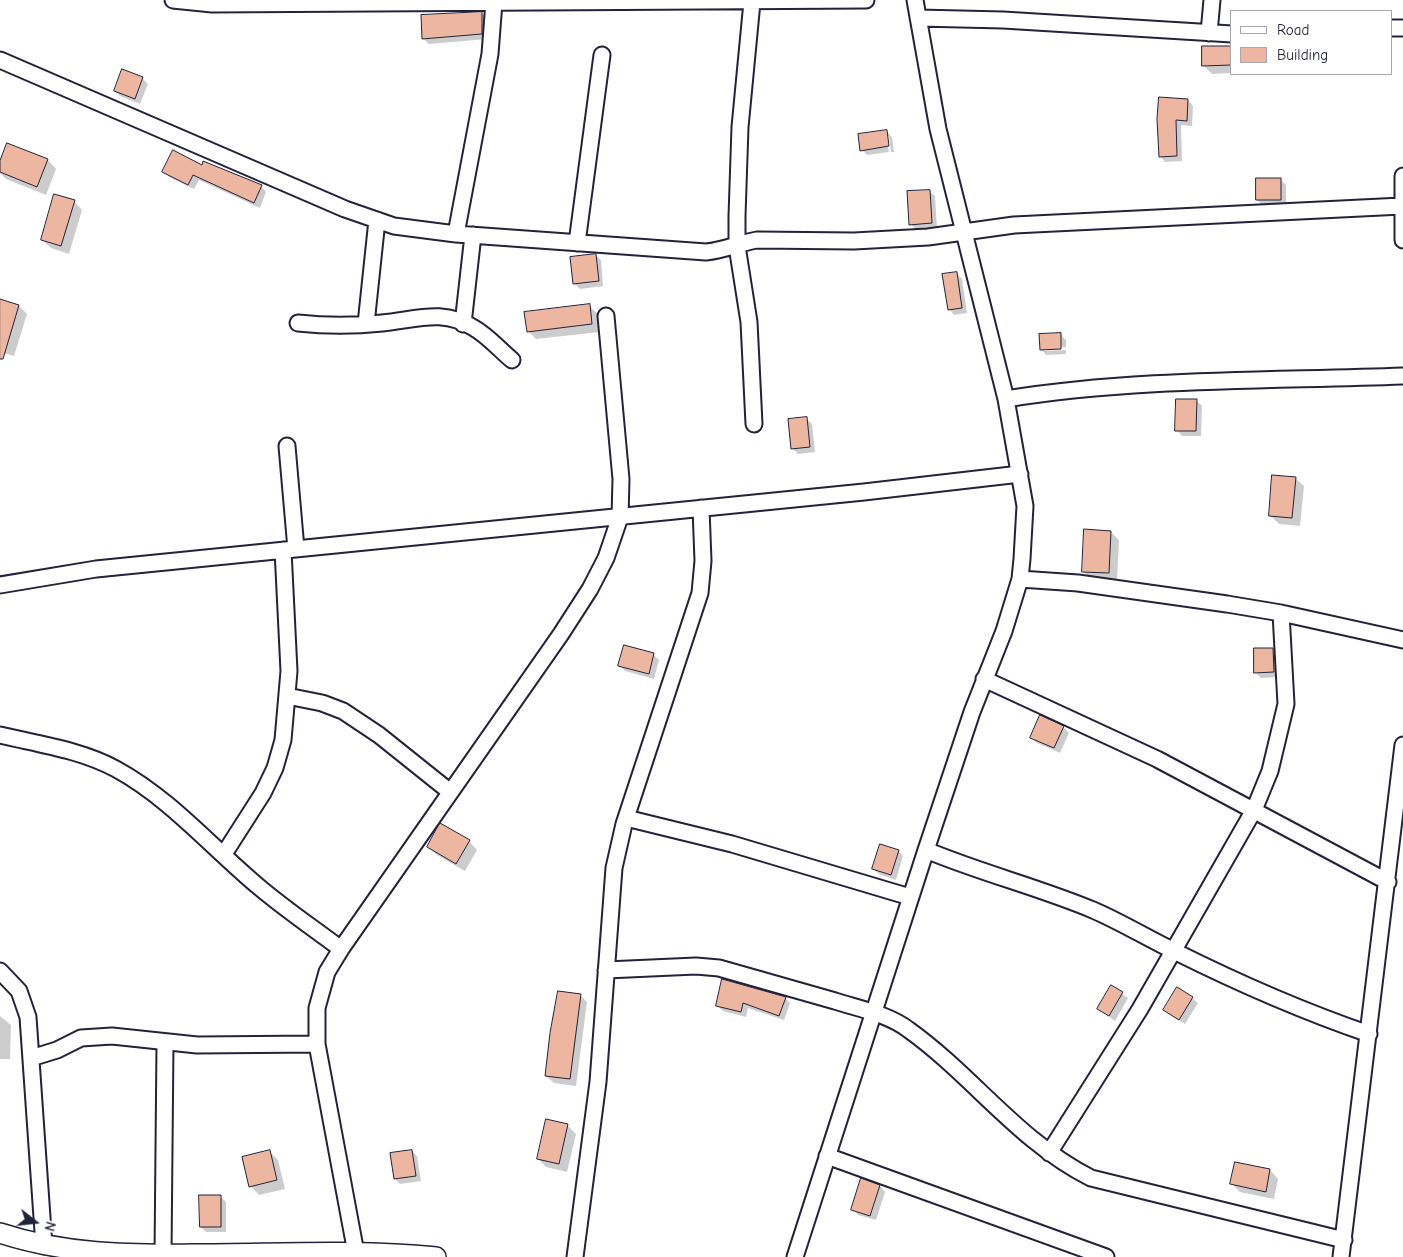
<!DOCTYPE html>
<html>
<head>
<meta charset="utf-8">
<style>
  body { margin:0 }
  #map { position:relative; width:1403px; height:1257px; overflow:hidden; background:#fff; font-family:"Comic Neue",sans-serif }
  canvas { display:block }
  .legend { position:absolute; left:1230px; top:10px; width:162px; height:65px; box-sizing:border-box; background:#fff; border:1px solid #a7a7b1; margin:0; padding:6px 9px; list-style:none; font-size:15px; color:#22223b }
  .legend li { display:flex; align-items:center; gap:10px; height:25px }
  .legend b { width:25px; border:1px solid #a7a7b1 }
  .north { position:absolute; left:10px; top:1197px; width:50px; height:50px; -webkit-text-stroke:4px #fff; paint-order:stroke; rotate:106deg; font-size:14px; font-weight:700; line-height:20px; text-align:center; color:#22223b }
  .north::after { content:''; display:block; margin:auto; width:18px; height:22px; background:#22223b; clip-path:polygon(50% 0,100% 100%,50% 72%,0 100%) }
</style>
</head>
<body>
<div id="map">
<canvas width="1403" height="1257"></canvas>
<ul class="legend">
<li><b style="height:6px;background:#fff"></b>Road</li>
<li><b style="height:14px;background:#ecb6a1"></b>Building</li>
</ul>
<div class="north">N</div>
</div>
<script>
const c = document.querySelector('canvas').getContext('2d');
c.lineJoin = 'round';
function paint(path, color) { c.fillStyle = color; c.fill(path, 'evenodd'); }
function stroke(path, color, width, dash) { c.strokeStyle = color; c.lineWidth = width; c.lineCap = dash ? 'butt' : 'round'; c.setLineDash(dash || []); c.stroke(path); }
paint(new Path2D(`
  M482 13 487 18V39L429 44 423 38Z
  M1232 47V73L1212 74 1203 65Z
  M142 78 148 84 140 104 120 96 115 91Z
  M1188 100 1193 106 1192 126 1181 125 1182 161 1165 162 1160 156 1158 119Z
  M886 131 892 137 894 152H891L889 136H886L889 152 867 155 862 150Z
  M8 144 48 160 56 169 46 195 6 179 0 173V164Z
  M203 166 261 186 266 192 260 208 199 180 194 189 169 177 164 171Z
  M1280 179 1286 185V205H1262L1257 200Z
  M929 191 935 196 937 228 916 229 910 224Z
  M74 201 82 210 69 254 51 248 42 240Z
  M595 255 601 260 603 286 580 289 574 283Z
  M956 273 962 279 967 313 954 315 949 309Z
  M0 300 19 306 27 314 14 356 0 352Z
  M589 306 598 314 600 332 536 339 528 331Z
  M1060 334 1066 340V347L1044 348V351L1066 350V354L1046 355 1041 349Z
  M1197 401 1202 406 1201 436H1182L1177 430Z
  M807 419 812 424 815 452 798 454 792 448Z
  M1295 478 1304 486 1300 526 1279 524 1270 515Z
  M1111 532 1119 540 1117 581 1092 580 1084 572Z
  M1273 649 1278 654 1279 677 1261 678 1255 672Z
  M654 655 659 660 654 679 625 671 619 665Z
  M1063 727 1069 733 1060 753 1037 743 1032 738Z
  M469 841 477 850 465 871 437 855 428 847Z
  M898 851 903 856 896 880 879 874 873 869Z
  M1111 986 1128 998 1115 1021 1099 1009Z
  M580 995 587 1002 576 1086 554 1083 546 1076Z
  M785 998 790 1003 784 1020 748 1008 746 1017 723 1011 717 1006Z
  M1192 998 1198 1003 1185 1024 1164 1010Z
  M0 1016 11 1025 10 1059H0Z
  M567 1125 576 1134 567 1172 546 1167 538 1159Z
  M269 1151 278 1160 285 1189 259 1195 251 1186Z
  M412 1151 417 1156 421 1181 400 1184 395 1179Z
  M1236 1163 1270 1170 1278 1179 1274 1199 1240 1192 1231 1183Z
  M880 1186 885 1192 876 1220 858 1215 853 1209Z
  M220 1196 226 1202V1232H206L201 1227Z`), '#0003');
const building = new Path2D(`
  M482 12V34L422 39 421 15Z
  M1202 46H1232V65L1202 66Z
  M122 69 143 77 135 99 114 91Z
  M1159 97 1188 99 1187 121 1176 120 1177 156 1159 157 1157 119Z
  M887 130 889 146 860 151 858 134Z
  M7 143 48 159 37 187 0 172V161Z
  M173 150 202 165 203 161 262 185 254 203 193 175 188 185 162 172Z
  M1256 178H1281V200H1256Z
  M930 190 932 223 909 225 907 191Z
  M54 194 75 200 61 246 41 240Z
  M596 254 599 281 573 284 570 257Z
  M957 272 962 308 948 310 942 274Z
  M0 299 19 305 3 359H0Z
  M590 304 592 324 527 332 524 312Z
  M1061 333V349L1040 350 1039 334Z
  M1176 399H1197L1196 431H1175Z
  M807 417 810 447 791 449 788 419Z
  M1272 475 1296 477 1292 518 1269 516Z
  M1084 529 1111 531 1109 573 1082 572Z
  M624 645 654 653 649 674 618 666Z
  M1254 648H1273L1274 672 1254 673Z
  M1040 715 1064 726 1054 748 1030 738Z
  M440 823 470 840 456 864 427 847Z
  M880 844 899 850 891 875 872 869Z
  M722 979 786 997 779 1016 743 1003 741 1012 716 1006Z
  M1111 985 1123 992 1109 1016 1097 1009Z
  M1177 987 1193 997 1179 1020 1163 1010Z
  M558 991 581 994 570 1079 545 1076 550 1033Z
  M546 1119 568 1124 559 1164 537 1159Z
  M270 1150 277 1180 249 1187 242 1157Z
  M412 1150 416 1176 394 1179 390 1153Z
  M1235 1162 1270 1169 1266 1192 1230 1184Z
  M861 1178 880 1185 870 1216 851 1210Z
  M199 1195H221V1227H200Z`);
paint(building, '#ecb6a1');
stroke(building, '#22223b', 1);
const minor = new Path2D(`
  M173 0 212 4 866 0
  M752 2 740 127 737 216V246L749 322 754 424
  M918 18 1003 20 1232 34
  M1392 28H1403
  M1209 33 1212 0
  M0 60 345 209 394 226 456 234 706 252C725 250 739 243 757 240L854 241 928 237 1014 225 1402 206
  M1403 176V240
  M456 234 490 54 494 2
  M577 243 602 55
  M298 323C326 326 354 326 382 323 416 320 442 308 474 328 488 336 500 350 512 360
  M366 324 377 220
  M463 324 473 235
  M1006 399C1137 378 1271 381 1403 376
  M287 446 296 549
  M1020 579 1078 583 1227 604 1281 613 1403 640
  M0 585 96 569 864 492 1020 474
  M984 679 1157 759 1388 882
  M287 696 322 703 343 711 379 735 449 791
  M0 735C38 744 81 750 116 769 171 799 212 848 259 887 285 909 313 928 341 949
  M626 818 732 844 910 897
  M926 850C981 873 1038 887 1093 910 1121 922 1147 938 1174 951 1238 983 1302 1011 1369 1034
  M224 854 263 793 275 768 283 740 289 671 283 550
  M606 970 696 966 719 968C758 979 797 990 835 1001 860 1009 888 1014 909 1030 973 1076 1019 1142 1091 1178L1344 1240
  M0 971 19 991 28 1017 44 1246
  M31 1058 57 1050 81 1038 112 1036 197 1045 317 1044
  M1049 1153 1140 1009 1254 810 1270 771 1286 704 1281 613
  M827 1156 1106 1257
  M356 1253 317 1044V1008L327 972 341 949 561 634 590 589 606 558 620 517 621 479 606 316
  M163 1255 165 1043
  M575 1257 598 1082 614 868 624 824 700 593 703 561 701 508
  M795 1257 926 850 972 712 1004 631 1020 579 1022 559 1025 506 1006 399 938 129 915 0
  M1341 1257 1403 745`);
const major = new Path2D(`
  M0 1233C64 1254 127 1255 194 1254 275 1254 356 1249 436 1257`);
stroke(minor, '#22223b', 19);
stroke(major, '#22223b', 22);
stroke(minor, '#fff', 15);
stroke(major, '#fff', 19);
</script>
</body>
</html>
